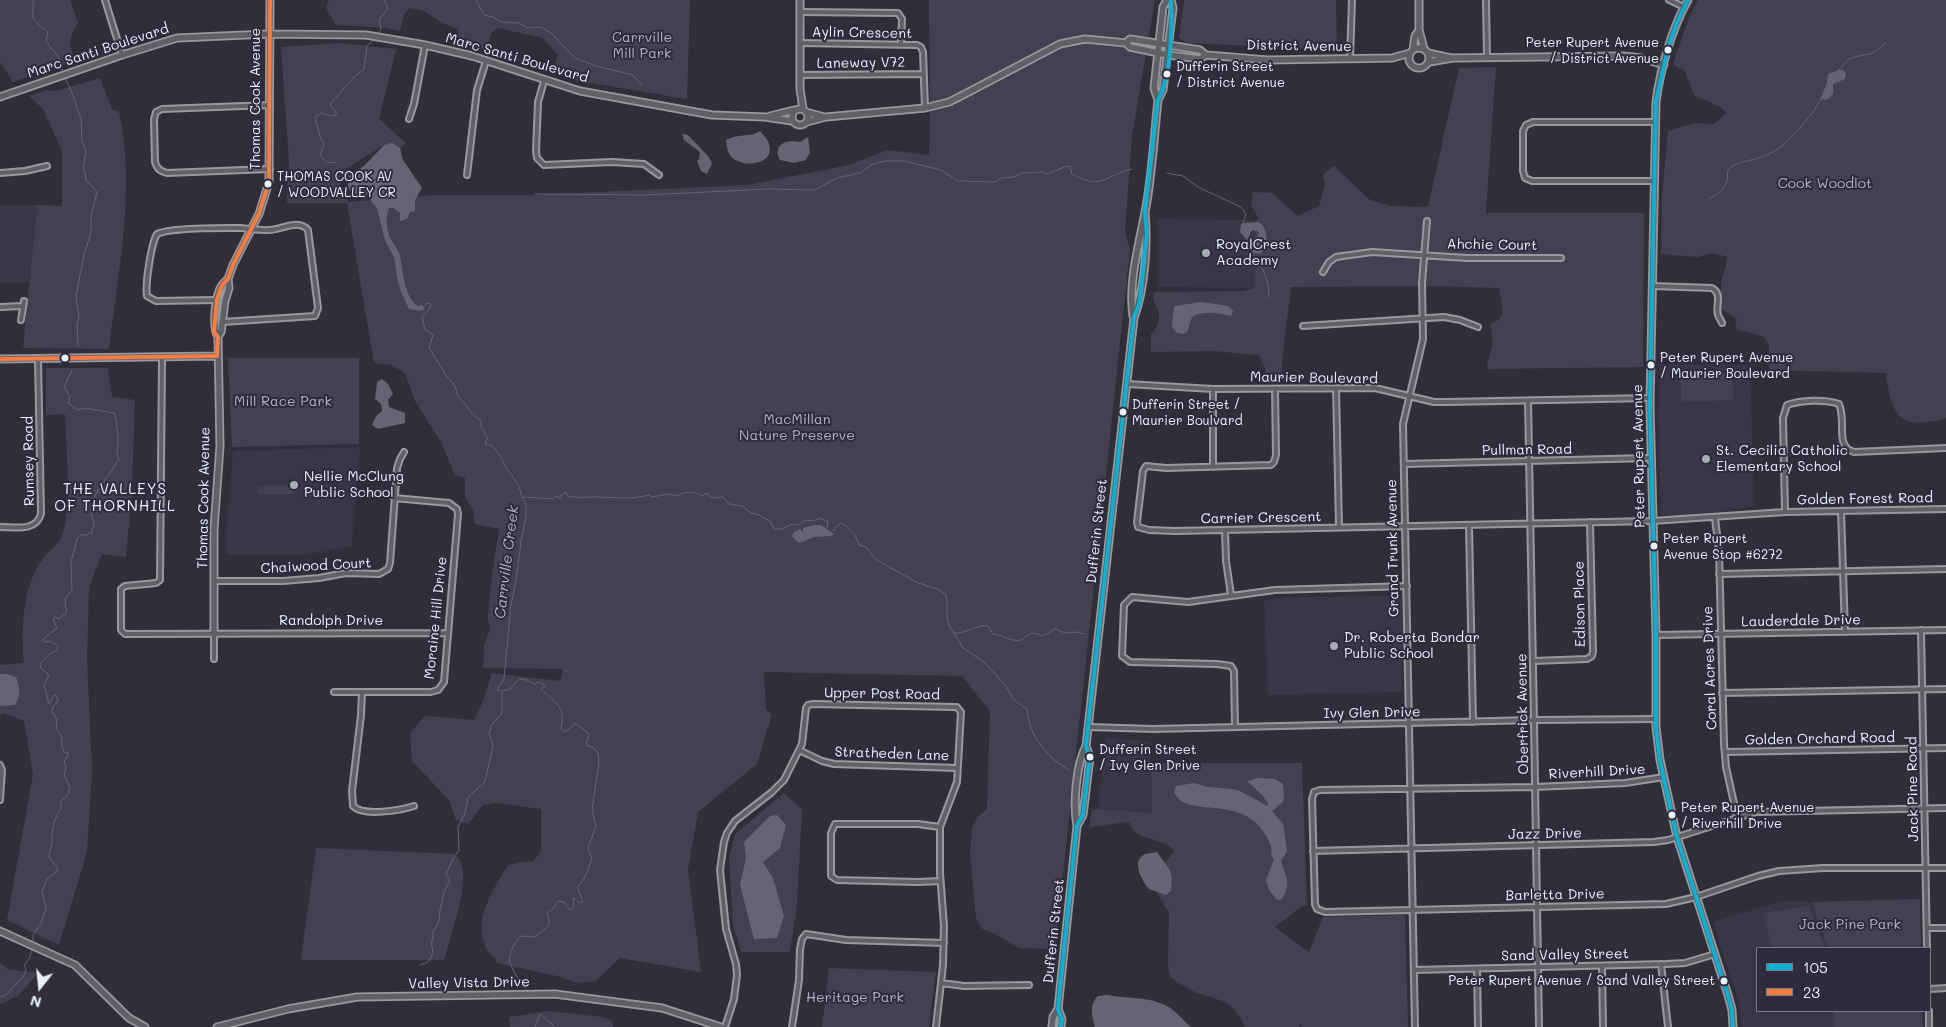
<!DOCTYPE html>
<html>
<head>
<meta charset="utf-8">
<style>
  body { margin:0 }
  #map { position:relative; width:1946px; height:1027px; overflow:hidden; background:#312e39; font-family:Mali,sans-serif }
  canvas { display:block }
  .legend { position:absolute; left:1756px; top:947px; width:175px; height:65px; box-sizing:border-box; background:#2f2a3d; border:1px solid #797a88; margin:0; padding:6px 9px; list-style:none; font-size:15px; color:#e8f1f8 }
  .legend li { display:flex; align-items:center; gap:10px; height:25px }
  .legend b { width:25px; border:1px solid #797a88 }
  .north { position:absolute; left:15px; top:962px; width:50px; height:50px; -webkit-text-stroke:4px #2f2a3d; paint-order:stroke; rotate:196deg; font-size:14px; font-weight:700; line-height:20px; text-align:center; color:#e8f1f8 }
  .north::after { content:''; display:block; margin:auto; width:18px; height:22px; background:#e8f1f8; clip-path:polygon(50% 0,100% 100%,50% 72%,0 100%) }
</style>
</head>
<body>
<div id="map">
<canvas width="1946" height="1027"></canvas>
<ul class="legend">
<li><b style="height:6px;background:#0dafd3"></b>105</li>
<li><b style="height:6px;background:#f77d43"></b>23</li>
</ul>
<div class="north">N</div>
</div>
<script>
const c = document.querySelector('canvas').getContext('2d');
c.lineJoin = 'round';
function paint(path, color) { c.fillStyle = color; c.fill(path, 'evenodd'); }
function stroke(path, color, width, dash) { c.strokeStyle = color; c.lineWidth = width; c.lineCap = dash ? 'butt' : 'round'; c.setLineDash(dash || []); c.stroke(path); }
function drawText(font, color, halo, rows, align = 'center') {
  c.font = font + ' Mali,sans-serif'; c.lineWidth = 4; c.setLineDash([]); c.textBaseline = 'middle'; c.strokeStyle = halo; c.fillStyle = color; for (const [text, x, y, turn = 0] of rows) {
    c.save(); c.translate(x, y); c.rotate((+turn || 0) * Math.PI / 180); c.textAlign = isNaN(turn) ? turn : align; if (halo) c.strokeText(text, 0, 0); c.fillText(text, 0, 0); c.restore();
  }
}
paint(new Path2D(`
  M0 205H37L29 282 0 283Z
  M1158 219 1256 220 1255 288 1157 287Z
  M1660 364 1750 365 1754 506 1700 515H1661L1658 411Z
  M360 447 352 546 310 554 226 555V534L233 451Z
  M1402 596V692L1268 695 1264 600 1284 597Z
  M1105 737 1150 742 1152 813 1098 810Z
  M1778 902H1812L1828 948H1757V1011H1833L1834 1027H1742L1738 999 1713 922Z`), '#3a3647');
paint(new Path2D(`
  M0 0H70L78 23C68 40 69 43 75 61L13 82 0 62Z
  M329 0H690L687 99 578 81 553 73 558 55 543 38 498 28 493 31 484 49 459 42 458 29 442 23 424 11 409 8 404 15 400 31 386 28 336 25 326 8Z
  M929 0H1155L1132 136 1125 231 1130 250 1055 949 1019 948 995 934 982 929 976 918 970 855 972 828 978 817 987 809 990 711 962 676 764 672 766 710 772 714 757 764 698 812 688 870 701 972 620 958 596 981 576 983 561 977 497 963C495 956 489 954 486 948 472 919 494 889 508 865L523 862H533L541 851V809L496 803 483 805 468 824 456 820 449 800 412 761 410 733 425 716 474 720 483 701 492 673 560 681 563 669 483 668 484 646 490 628 488 619 490 590 499 529 475 524 473 510 465 497V478L455 475 441 442 415 401 405 373 391 365 374 363 347 203H287L289 161 281 47 340 43 396 49 379 119 406 143 396 152 384 145 344 170 340 184 348 202 435 195H533L748 185 849 165 887 150 929 155C931 103 929 52 929 0Z
  M1184 0H1336L1337 50 1187 43 1179 38Z
  M1698 0H1946V418L1942 420C1933 421 1920 424 1911 422 1890 417 1889 391 1886 373L1769 370V346L1764 337 1740 330 1735 327 1737 319 1721 308V283L1728 257 1712 253 1698 257 1661 254 1662 195 1668 131 1695 123 1714 124 1726 113 1720 107 1694 95 1685 71 1673 64 1688 20Z
  M1496 67 1486 213H1644L1643 367 1488 369 1487 364 1493 343 1490 323 1499 320 1503 313 1499 288 1431 286 1291 287 1282 362V380H1265V368L1259 355 1213 351 1151 352V334C1162 323 1161 313 1153 300L1154 292 1243 291 1255 288 1256 220 1259 219 1251 205 1253 192 1272 193 1298 216 1319 206 1325 185 1323 174 1334 166 1370 200 1390 206 1428 207 1459 68Z
  M100 78 112 109 119 112C136 188 118 272 109 349L23 348 37 205 62 206V151L43 109 29 96 47 90 55 91Z
  M228 358H359V444L232 447Z
  M46 368H108L112 397 135 400 132 487 126 557 102 554 89 587 87 661 92 769 87 852 59 945 7 920 33 774 24 721 3 713 0 714V665L24 663C21 630 22 588 42 560 48 551 60 543 63 533 72 499 66 451 65 414L46 415Z
  M1732 373 1733 400 1682 402 1680 374Z
  M291 485 294 486 293 494H258L257 486Z
  M1151 763H1302L1307 905 1302 906 1275 927 1309 952 1323 917 1405 915 1408 1027H1302L1300 1024 1299 1027H1245C1232 998 1221 1002 1195 992 1186 988 1178 982 1170 977L1168 967 1169 912 1156 892 1169 893 1171 884 1170 869 1163 865 1174 851C1164 836 1133 842 1129 822L1089 827 1092 809 1152 813Z
  M784 793 802 809 797 904 790 952H741L733 925 729 857 735 834Z
  M316 848 454 854C459 858 463 865 463 871 465 898 451 934 444 960H301Z
  M1920 899 1921 948H1828L1812 902Z
  M1809 906 1825 948H1772L1763 913Z
  M0 963 8 969 38 973 18 996 0 1004Z
  M829 968 936 972 929 1027H822Z
  M548 1011 603 1017 612 1021 613 1027H510L509 1017Z
  M1833 1011H1922L1923 1027H1834Z`), '#434151');
paint(new Path2D(`
  M1839 70H1843L1846 73 1845 79 1833 84V94L1829 99 1824 100 1823 98 1819 102 1827 83 1828 74Z
  M760 131C763 135 768 139 769 144 776 166 739 169 730 155 727 151 727 145 726 140 737 133 750 138 760 131Z
  M682 134 688 135 708 156 712 163 707 174 701 171 697 161 699 159 700 152 684 140Z
  M808 137 810 152 806 160 794 163 780 160C772 144 787 139 800 142Z
  M392 143 400 148 403 160 422 188 415 200V211L410 212 407 219 400 221V213L393 208H389C385 215 387 231 390 238 394 244 398 249 400 256 403 270 404 298 418 306L422 305 425 309 420 311 409 309 401 292 397 278 394 257 385 240 377 209 367 195H352L348 187V179L351 174 364 166 384 145Z
  M1258 222C1267 226 1266 236 1267 245L1262 249V253C1249 255 1253 251 1248 241L1257 237 1259 232 1252 230 1247 240 1240 232 1241 224 1243 223Z
  M1202 302 1229 306 1233 311 1231 316C1218 313 1203 310 1192 317L1187 332 1183 334 1177 333 1172 327 1174 306Z
  M382 379 388 384 393 394 388 400 389 407 405 413V423L378 429 372 425 376 416 382 411 381 404 375 399 377 382Z
  M815 525H821L834 534 831 536 814 537 800 543 796 541 792 536 794 532 800 529 803 532V528Z
  M0 674H7L16 677C20 688 21 695 15 705L0 706Z
  M1258 778 1275 779 1283 784 1284 795 1283 802 1272 811 1283 824 1287 851 1281 861C1286 878 1292 881 1282 899L1277 900 1269 890 1266 880 1274 859 1271 855C1273 849 1270 843 1267 837 1242 791 1186 821 1174 792L1176 786 1194 783 1208 787 1232 789 1240 791 1267 806 1268 804 1263 796 1247 781Z
  M777 815 786 825 780 848 763 862 773 878 784 916 777 938 754 939 740 885 746 858 744 842 770 816Z
  M1157 852 1170 870 1172 878 1171 891 1166 895 1149 889C1143 882 1132 864 1142 856 1145 853 1152 853 1157 852Z
  M1107 995C1126 999 1147 996 1165 1005 1176 1010 1182 1020 1191 1027H1095C1092 1016 1089 1004 1098 996Z`), '#646472');
stroke(new Path2D(`
  M33 0C34 6 32 11 33 17 35 24 44 27 48 33L46 41 60 60 63 72
  M476 0 484 15 493 17 502 22 519 23 528 28 541 27 551 33 575 58 596 66 633 75 642 85
  M377 35 381 30 379 20 388 9 384 0
  M1839 70 1850 58 1873 53 1886 43
  M65 78 72 93 81 119 82 141 86 151 83 170 85 172 86 180 97 192 91 217V232L84 255 76 296 79 316 77 325 78 346
  M336 163 326 162 320 155 324 144 320 137 315 117 321 113 331 116 336 115V111L330 106 332 102 353 78 364 69 367 46 375 39
  M344 171 350 177
  M1167 173 1183 176 1200 188 1241 207 1246 214 1243 223
  M535 194 646 195 768 189 815 190 837 178 860 173 871 165 884 161H904L941 170 958 181 996 182 1001 178 1014 177 1022 173 1042 172 1048 174 1067 166 1070 167 1072 174C1102 191 1105 175 1132 169
  M1709 199C1715 195 1722 192 1726 184 1729 177 1725 172 1731 167 1740 161 1751 161 1761 157 1766 155 1771 153 1775 151 1787 144 1814 114 1819 102
  M1254 254C1255 261 1258 263 1262 268 1267 276 1269 288 1269 297
  M424 306 427 303 431 304 430 308 422 318 426 331 430 332 433 335 429 348 446 375 455 386 458 396 472 413 481 421V427L484 430V434L488 438 485 443C488 445 490 445 492 446 499 450 503 463 507 469 511 474 515 480 518 485 522 492 520 498 526 503V517L521 541 516 581 511 605 504 679 497 690 502 691
  M522 497 553 499 556 496 560 499V496L566 492 568 496C577 498 586 497 595 497 613 497 630 500 649 495L652 497 668 494 677 496C684 491 696 491 702 496L706 493 712 498 723 497 729 504 742 506 751 513 759 515 771 522 774 529H781L793 524 799 525 803 521 817 520 818 518 828 521 827 528
  M832 531 841 523C852 529 855 533 859 545L866 547 875 559 916 582 939 590 946 595 947 600V617L949 626 963 648 984 662 1006 686 1014 700 1027 709C1028 734 1047 758 1069 770
  M954 633C964 635 984 621 989 627 991 629 991 632 993 634 1005 635 1008 642 1022 640 1034 627 1037 637 1044 635 1048 634 1051 631 1055 629L1065 633 1076 632 1084 634
  M503 691 510 689 519 679 527 680 534 684 540 682 545 686 541 689C555 704 566 704 561 728L563 731H567L574 724H577L589 734 586 745 594 748 598 753 599 762 592 810 596 826 588 848 592 859 584 879 577 887 583 902 580 903 573 898 574 907 570 910 564 902 558 901 554 908 547 913 550 922 546 928 535 937 522 936 518 939 511 950 509 962 521 984
  M49 704 44 685 49 675 41 668 40 664 49 654 57 650 58 646 51 641 45 642 43 639 57 628 53 618 56 617 59 619 67 612 65 605 66 597 72 590 71 562 77 539 80 535H86L92 532 94 522 91 514 95 495 119 459C115 451 119 446 118 438 118 432 116 419 114 413L85 408 78 410 68 403 70 396 64 387 72 370
  M33 944V935L41 923 46 908 42 892 47 879 57 871 58 868 49 857C49 851 52 847 52 841 52 828 54 818 62 807L60 802 67 796 70 787 64 775 66 768 64 761 69 753 64 752 61 743 62 737 56 728 57 719 52 712 53 707 58 701 56 695H54L50 703
  M420 965 428 962 433 954 431 941 433 940V932L439 921 440 910 444 892 450 880 446 874 452 861 459 850 458 827 465 813 468 797 485 782 493 746 489 733 492 724 500 716 502 712V692
  M0 997C11 994 9 990 16 984 22 978 24 977 26 969L24 966 30 957 32 948
  M535 1027 540 1014 555 1027`), '#646472', 1);
const street = new Path2D(`
  M105 0 122 55
  M1486 0 1487 58
  M1669 0 1684 7
  M800 12 898 13 902 19 901 44
  M800 43 917 45 921 47 923 52 925 108
  M1350 59 1352 0
  M800 75 923 74
  M544 81 538 102 536 151 537 158 544 165 612 162 644 164 659 175
  M409 119 414 104 425 45
  M270 169 167 173C160 171 157 169 155 162L154 119 156 112 162 109 270 105
  M0 173 25 171 47 166
  M467 175 477 90 486 61
  M1654 181H1532L1525 178 1523 171V131L1526 125 1533 122H1655
  M1323 272 1329 262 1336 257 1372 252 1467 258H1561
  M1652 286 1712 288C1723 294 1715 306 1718 315 1719 318 1721 320 1722 323
  M217 300 156 301 147 296C145 285 151 244 157 234 170 227 224 228 241 228 253 229 265 232 276 229 286 227 300 220 308 230L318 308 315 316 222 322
  M0 307 22 306
  M21 320 24 301
  M1303 326 1444 317 1460 320 1478 327
  M162 358 160 580 156 583 125 586 121 589V630L125 634 448 633
  M1127 384 1213 389 1375 388 1434 402H1448L1650 398
  M1336 388 1339 527
  M1213 389V467
  M1275 389 1276 455 1274 462 1271 465 1166 468 1146 466 1143 471 1137 522 1138 527 1149 530 1175 531 1652 521 1785 512 1946 509
  M1528 401C1533 610 1535 818 1539 1027
  M1404 464 1650 458
  M1841 511 1845 631
  M1785 512 1783 418 1787 405C1801 400 1825 399 1839 404 1847 422 1834 446 1854 452L1946 448
  M1715 518 1719 551 1724 744 1726 767 1737 817
  M1469 526 1473 722
  M0 527C15 527 36 532 41 514L38 359
  M1225 530 1226 561 1231 595
  M1719 574 1946 569
  M215 581H283L319 578 346 573 379 574 388 569 390 563 397 468 400 459 404 452
  M1921 630 1927 948
  M214 635V659
  M1656 635 1946 630
  M1533 661 1587 659 1592 656 1593 651 1590 522
  M334 692H431L438 690 444 682 458 514 457 509 449 503 394 498
  M362 692 361 715 352 791 353 806C363 817 401 810 414 806
  M1722 693 1946 689
  M1089 727 1153 729 1535 720 1656 719
  M1235 727 1234 671 1231 666 1217 664 1130 662 1122 656 1124 605 1132 597 1188 602 1275 590 1407 586
  M799 750 822 761 834 764 957 768
  M1725 752 1946 748
  M0 765 2 770 0 800
  M1664 777 1625 783 1535 787 1320 790 1314 792 1312 799 1315 904 1317 909 1325 912 1666 904 1696 897 1758 876 1779 871 1823 868H1946
  M940 827 918 824H835L831 833V876L837 880 918 882 940 881
  M1313 851 1654 842 1668 840 1756 812 1946 808
  M1927 928H1946
  M1661 964 1668 1027
  M1602 966 1603 1027
  M1477 969 1478 1027
  M1414 970 1666 964 1685 963 1715 954
  M941 983 964 986 1029 985
  M1930 989 1946 988
  M1929 1011V1027
  M725 1027 734 999 737 975 736 964 726 929 720 870 724 842 727 833 735 821 772 792 784 780 802 744 806 708 808 705 814 704 953 707H957L961 712 957 782 940 827V873L944 926 943 965 936 1027
  M792 1027 799 980 800 949 802 939 806 934 846 940 944 943
  M1415 1027 1403 424 1423 339 1422 283 1427 221`);
const secondary = new Path2D(`
  M800 0V89L803 109
  M1419 0V30L1424 49
  M1688 0C1672 28 1660 70 1656 102L1650 406 1656 635V727L1660 760 1677 837 1728 995 1732 1010 1733 1027
  M1126 43 1130 47 1168 55 1200 59 1206 55
  M1409 58a10 10 0 1 1 20 0a10 10 0 1 1-20 0Z
  M1413 50 1415 36 1419 30
  M1428 53 1451 58
  M1429 62 1453 58 1624 56 1641 58 1664 65
  M0 97 122 55 177 38 268 34 366 35 425 45 472 56 580 91 712 115 765 117 792 121
  M1158 100 1154 88 1163 7 1167 0
  M792 117a8 8 0 1 1 16 0a8 8 0 1 1-16 0Z
  M806 112 824 117
  M770 116 794 110
  M807 122 826 117 925 108 949 102 961 96 1060 44 1085 39 1126 43 1130 39 1200 50 1206 55 1267 60 1392 58 1410 53
  M1133 316C1128 282 1139 245 1145 212 1152 178 1154 136 1158 100L1163 90 1173 8 1171 0
  M218 337C212 328 215 295 222 285 222 284 227 280 228 279
  M0 359 217 356
  M214 635V529L220 446 218 337 221 332 225 301 229 288 228 279 233 265 259 214 269 182 270 0
  M1077 826 1083 815 1090 757 1086 746 1134 318C1145 288 1148 244 1145 212
  M0 931 75 965 129 1018 145 1027
  M217 1027 288 1009 357 997 555 994 662 1008 721 1027
  M1052 1027 1053 1017 1058 1009
  M1061 1027 1062 1019 1058 1009 1077 826C1073 805 1076 764 1086 746`);
stroke(street, '#98999f', 8);
stroke(secondary, '#98999f', 9);
stroke(street, '#606067', 4);
stroke(secondary, '#606067', 5.5);
stroke(new Path2D(`
  M1688 0 1677 23 1668 49 1656 102 1650 406 1656 635V727L1660 760 1677 837 1728 995 1732 1010 1733 1027
  M1061 1027 1062 1019 1058 1009 1077 826 1083 815 1090 757 1086 746 1134 318 1140 302 1147 233 1145 212 1158 100C1171 80 1173 24 1171 0`), '#0dafd3', 4);
stroke(new Path2D(`
  M217 356 218 337 214 332 217 300 222 285 228 279 233 265 259 214 269 182 270 0
  M0 359 217 356`), '#f77d43', 4);
for (const [x, y, r, color] of [
  [1668,50,4.5,"#e8f1f8"],
  [1167,74,4.5,"#e8f1f8"],
  [268,184,4.5,"#e8f1f8"],
  [1206,253,5,"#a8adb5"],
  [65,358,4.5,"#e8f1f8"],
  [1651,365,4.5,"#e8f1f8"],
  [1123,412,4.5,"#e8f1f8"],
  [1706,459,5,"#a8adb5"],
  [294,485,5,"#a8adb5"],
  [1654,546,4.5,"#e8f1f8"],
  [1334,646,5,"#a8adb5"],
  [1090,757,4.5,"#e8f1f8"],
  [1672,815,4.5,"#e8f1f8"],
  [1724,981,4.5,"#e8f1f8"]
]) { const dot = new Path2D(); dot.arc(x, y, r, 0, 2 * Math.PI); c.fillStyle = color; c.fill(dot); stroke(dot, '#2f2a3d', 2); }
drawText('13px', '#e8f1f8', '#2f2a3d', [
  ["Peter Rupert Avenue",1659,43,"right"],
  ["/ District Avenue",1659,59,"right"],
  ["Dufferin Street",1176,67],
  ["/ District Avenue",1176,83],
  ["THOMAS COOK AV",277,177],
  ["/ WOODVALLEY CR",277,193],
  ["Peter Rupert Avenue",1660,358],
  ["/ Maurier Boulevard",1660,374],
  ["Dufferin Street /",1132,405],
  ["Maurier Boulvard",1132,421],
  ["Peter Rupert",1663,539],
  ["Avenue Stop #6272",1663,555],
  ["Dufferin Street",1099,750],
  ["/ Ivy Glen Drive",1099,766],
  ["Peter Rupert Avenue",1681,808],
  ["/ Riverhill Drive",1681,824],
  ["Peter Rupert Avenue / Sand Valley Street",1715,981,"right"]
], 'left');
drawText('14px', '#e8f1f8', '#2f2a3d', [
  ["Aylin Crescent",862,33,1],
  ["District Avenue",1299,46,1],
  ["Marc Santi Boulevard",98,51,-18],
  ["Marc Santi Boulevard",517,58,16],
  ["Laneway V72",861,63,-1],
  ["Thomas Cook Avenue",256,99,-90],
  ["Ahchie Court",1492,245,1],
  ["Maurier Boulevard",1314,378,1],
  ["Pullman Road",1527,450,-1],
  ["Peter Rupert Avenue",1639,456,-91],
  ["Rumsey Road",29,461,-91],
  ["Thomas Cook Avenue",204,498,-89],
  ["Golden Forest Road",1865,499,-1],
  ["Carrier Crescent",1261,518,-1],
  ["Dufferin Street",1097,531,-84],
  ["Grand Trunk Avenue",1393,548,-91],
  ["Chaiwood Court",316,566,-3],
  ["Edison Place",1580,604,-91],
  ["Moraine Hill Drive",436,618,-84],
  ["Randolph Drive",331,621],
  ["Lauderdale Drive",1801,621,-1],
  ["Coral Acres Drive",1710,668,-92],
  ["Upper Post Road",882,694,1],
  ["Ivy Glen Drive",1372,713,-1],
  ["Oberfrick Avenue",1523,714,-91],
  ["Golden Orchard Road",1820,739,-1],
  ["Stratheden Lane",892,754,2],
  ["Riverhill Drive",1597,772,-3],
  ["Jack Pine Road",1913,789,-91],
  ["Jazz Drive",1545,834,-1],
  ["Barletta Drive",1555,895,-1],
  ["Dufferin Street",1054,931,-84],
  ["Sand Valley Street",1565,955,-1],
  ["Valley Vista Drive",469,983,-1]
]);
drawText('14px', '#afb4bf', '#2f2a3d', [
  ["Carrville",642,38],
  ["Mill Park",642,54],
  ["Cook Woodlot",1825,184],
  ["Mill Race Park",283,402],
  ["MacMillan",797,420],
  ["Nature Preserve",797,436],
  ["Jack Pine Park",1850,925],
  ["Heritage Park",855,998]
]);
drawText('14px', '#e8f1f8', '#2f2a3d', [
  ["RoyalCrest",1216,245],
  ["Academy",1216,261],
  ["St. Cecilia Catholic",1716,451],
  ["Elementary School",1716,467],
  ["Nellie McClung",304,477],
  ["Public School",304,493],
  ["Dr. Roberta Bondar",1344,638],
  ["Public School",1344,654]
], 'left');
c.letterSpacing = '1px';
drawText('15px', '#e8f1f8', '#2f2a3d', [
  ["THE VALLEYS",115,489],
  ["OF THORNHILL",115,506]
]);
c.letterSpacing = '0px';
drawText('italic 15px', '#afb4be', '#2f2a3d', [
  ["Carrville Creek",507,562,-83]
]);
</script>
</body>
</html>
